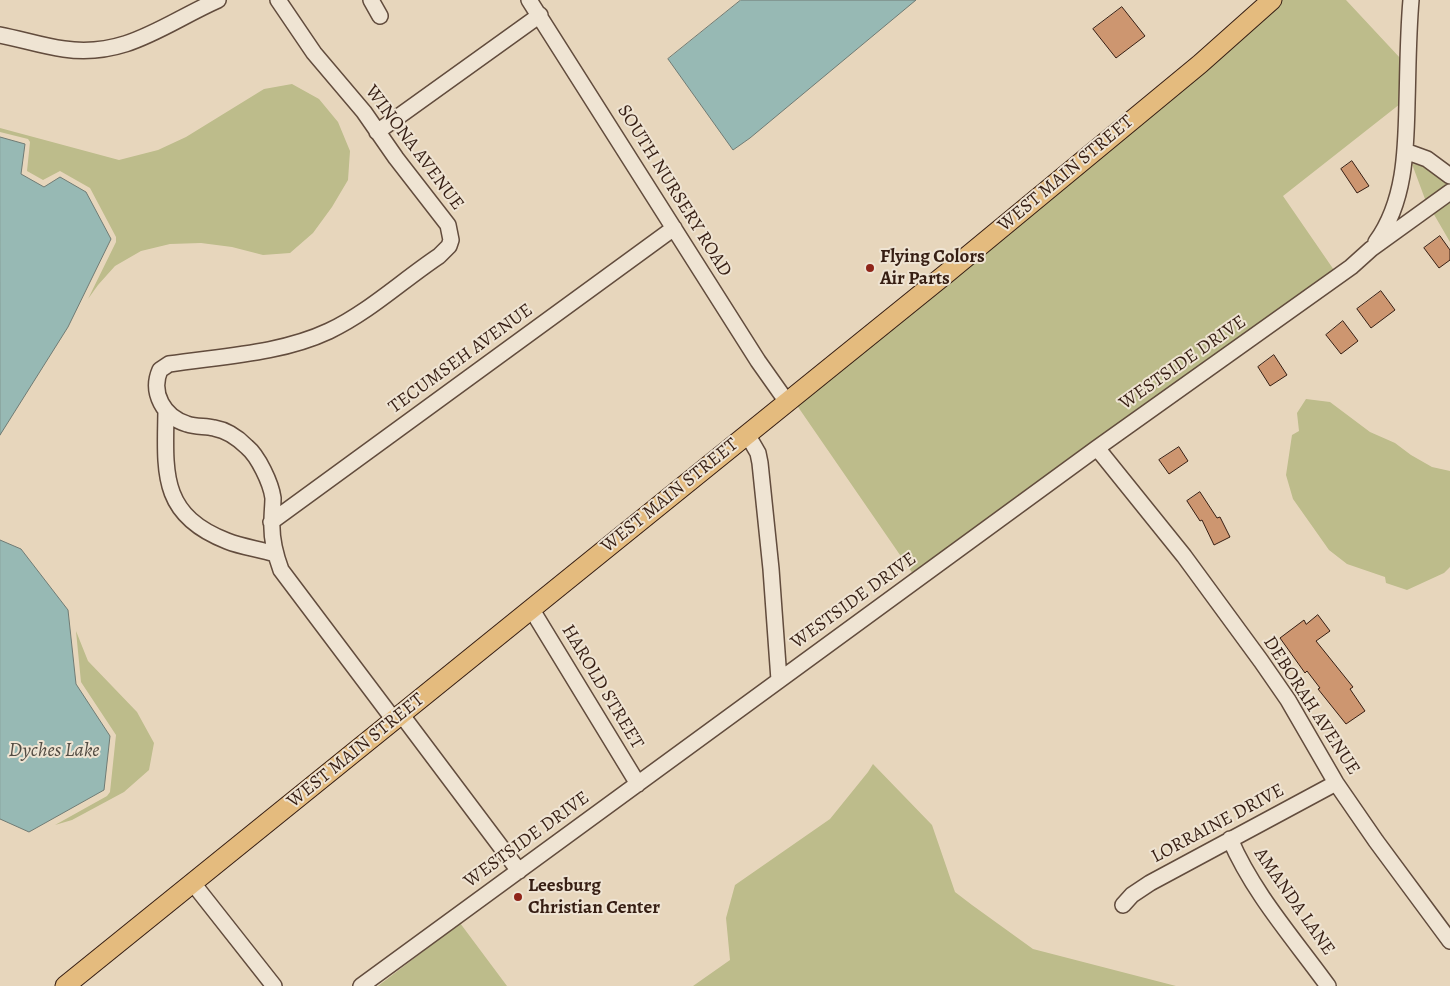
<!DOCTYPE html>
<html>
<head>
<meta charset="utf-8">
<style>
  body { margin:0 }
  canvas { display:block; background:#e7d6bc }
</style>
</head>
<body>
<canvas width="1450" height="986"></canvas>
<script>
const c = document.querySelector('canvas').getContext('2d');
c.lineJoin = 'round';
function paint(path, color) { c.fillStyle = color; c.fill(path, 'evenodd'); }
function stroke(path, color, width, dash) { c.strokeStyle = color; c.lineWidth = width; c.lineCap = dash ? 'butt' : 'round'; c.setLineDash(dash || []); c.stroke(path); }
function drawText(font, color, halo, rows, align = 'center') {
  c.font = font + ' Alegreya,serif'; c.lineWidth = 4; c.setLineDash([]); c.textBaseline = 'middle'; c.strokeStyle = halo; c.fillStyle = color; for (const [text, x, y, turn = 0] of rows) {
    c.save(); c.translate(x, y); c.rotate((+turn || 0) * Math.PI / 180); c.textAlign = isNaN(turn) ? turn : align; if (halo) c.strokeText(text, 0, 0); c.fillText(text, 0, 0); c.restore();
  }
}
paint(new Path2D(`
  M1282 0H1346L1401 59 1400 104 1283 196 1336 273 920 584 796 404 1205 70Z
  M292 84 319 99 338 122 350 151 348 180 332 207 313 233 290 253 263 255 232 247 201 243 170 244 141 251 115 266 98 285 88 299 116 242V237L90 188 60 171 43 180 27 171 30 142 28 139 0 132V128L119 160 158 150 186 137 264 89Z
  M1412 164 1450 168V242L1425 199Z
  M1306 399 1330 402 1370 432 1395 443 1411 455 1432 467 1450 471V567L1444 573 1407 590 1386 583 1385 577 1347 564 1329 550 1293 499 1286 475 1292 435 1299 431 1297 413Z
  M76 631 88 661 137 712 154 743 149 770 124 792 72 820 55 825 107 796 110 792 116 735 81 682Z
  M873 764 932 825 955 892 972 905 1033 949 1176 986H693L730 960 726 918 735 885 830 819 868 772Z
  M460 923 507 986H378Z`), '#bdbc8b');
const water = new Path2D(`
  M741 0H916L750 138 733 150 668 59Z
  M0 137 25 144 21 174 44 187 60 177 86 192 111 239 68 327 0 435Z
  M0 540 21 549 68 610 76 684 110 736 104 790 29 832 0 819Z`);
paint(water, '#97b9b4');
stroke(water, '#707b74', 1);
const building = new Path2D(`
  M1122 7 1145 36 1116 58 1093 29Z
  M1352 161 1369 186 1357 193 1341 169Z
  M1440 236 1450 250V260L1439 268 1424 248Z
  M1381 291 1395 310 1371 328 1357 309Z
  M1343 321 1358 341 1341 354 1326 335Z
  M1274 355 1287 375 1270 386 1258 367Z
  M1179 447 1188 461 1169 474 1159 460Z
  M1200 492 1217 518 1220 517 1230 537 1214 545 1202 520 1200 521 1187 501Z
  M1318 615 1330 631 1316 641 1353 687 1350 689 1365 711 1346 724 1318 689 1320 688 1307 671 1305 673 1280 638 1304 620 1306 624Z`);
paint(building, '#cd9670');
stroke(building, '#361e13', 1);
const minor = new Path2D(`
  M278 0 314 53 364 112 396 158 448 225 451 240 449 246 439 256C403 280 369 312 329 331 280 354 222 356 169 364L160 370C150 393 164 417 187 424 196 427 205 426 214 428 226 430 238 438 247 447 258 456 271 483 273 498 273 505 272 513 272 521 271 538 275 554 281 570L394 720
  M371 0 380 16
  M529 0 758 361 787 402
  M0 35C21 39 42 46 64 49 126 58 164 24 218 0
  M377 132 540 15
  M1405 151 1427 159 1450 176
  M1376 242C1405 202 1406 151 1407 103 1408 69 1408 34 1411 0
  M166 411C165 473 160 515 227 541 242 547 259 549 275 554
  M747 434 758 453 760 463 771 569 779 680
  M1097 448 1184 556 1261 661 1288 700 1336 783 1376 841 1450 941
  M271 522 674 228
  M532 610 638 784
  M401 714 519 871
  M1230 839C1253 893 1294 939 1328 986
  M192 882 274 986
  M1123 905 1132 895 1150 883 1336 783
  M361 986 1097 448 1351 267 1371 249 1450 192`);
const major = new Path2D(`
  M65 986 947 273 1200 64 1272 0`);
stroke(minor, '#624c3d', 18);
stroke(major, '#361e13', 21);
stroke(minor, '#efe4d3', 15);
stroke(major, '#e4bb7e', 19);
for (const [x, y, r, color] of [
  [870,268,5,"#8f2418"],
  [518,897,5,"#8f2418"]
]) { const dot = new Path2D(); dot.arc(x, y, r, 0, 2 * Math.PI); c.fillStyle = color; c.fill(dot); stroke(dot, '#efe4d3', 2); }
drawText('19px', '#361e13', '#efe4d3', [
  ["WINONA AVENUE",414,148,53],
  ["WEST MAIN STREET",1066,174,-40],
  ["SOUTH NURSERY ROAD",674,191,58],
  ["TECUMSEH AVENUE",461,359,-36],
  ["WESTSIDE DRIVE",1183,363,-35],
  ["WEST MAIN STREET",670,496,-39],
  ["WESTSIDE DRIVE",854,601,-36],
  ["HAROLD STREET",602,687,59],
  ["DEBORAH AVENUE",1311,706,57],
  ["WEST MAIN STREET",356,751,-39],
  ["LORRAINE DRIVE",1218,824,-28],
  ["WESTSIDE DRIVE",527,840,-36],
  ["AMANDA LANE",1294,902,55]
]);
drawText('bold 19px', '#361e13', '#efe4d3', [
  ["Flying Colors",880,257],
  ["Air Parts",880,279],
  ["Leesburg",528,886],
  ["Christian Center",528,908]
], 'left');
drawText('italic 20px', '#534c43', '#efe4d3', [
  ["Dyches Lake",54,751]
]);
</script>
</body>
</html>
